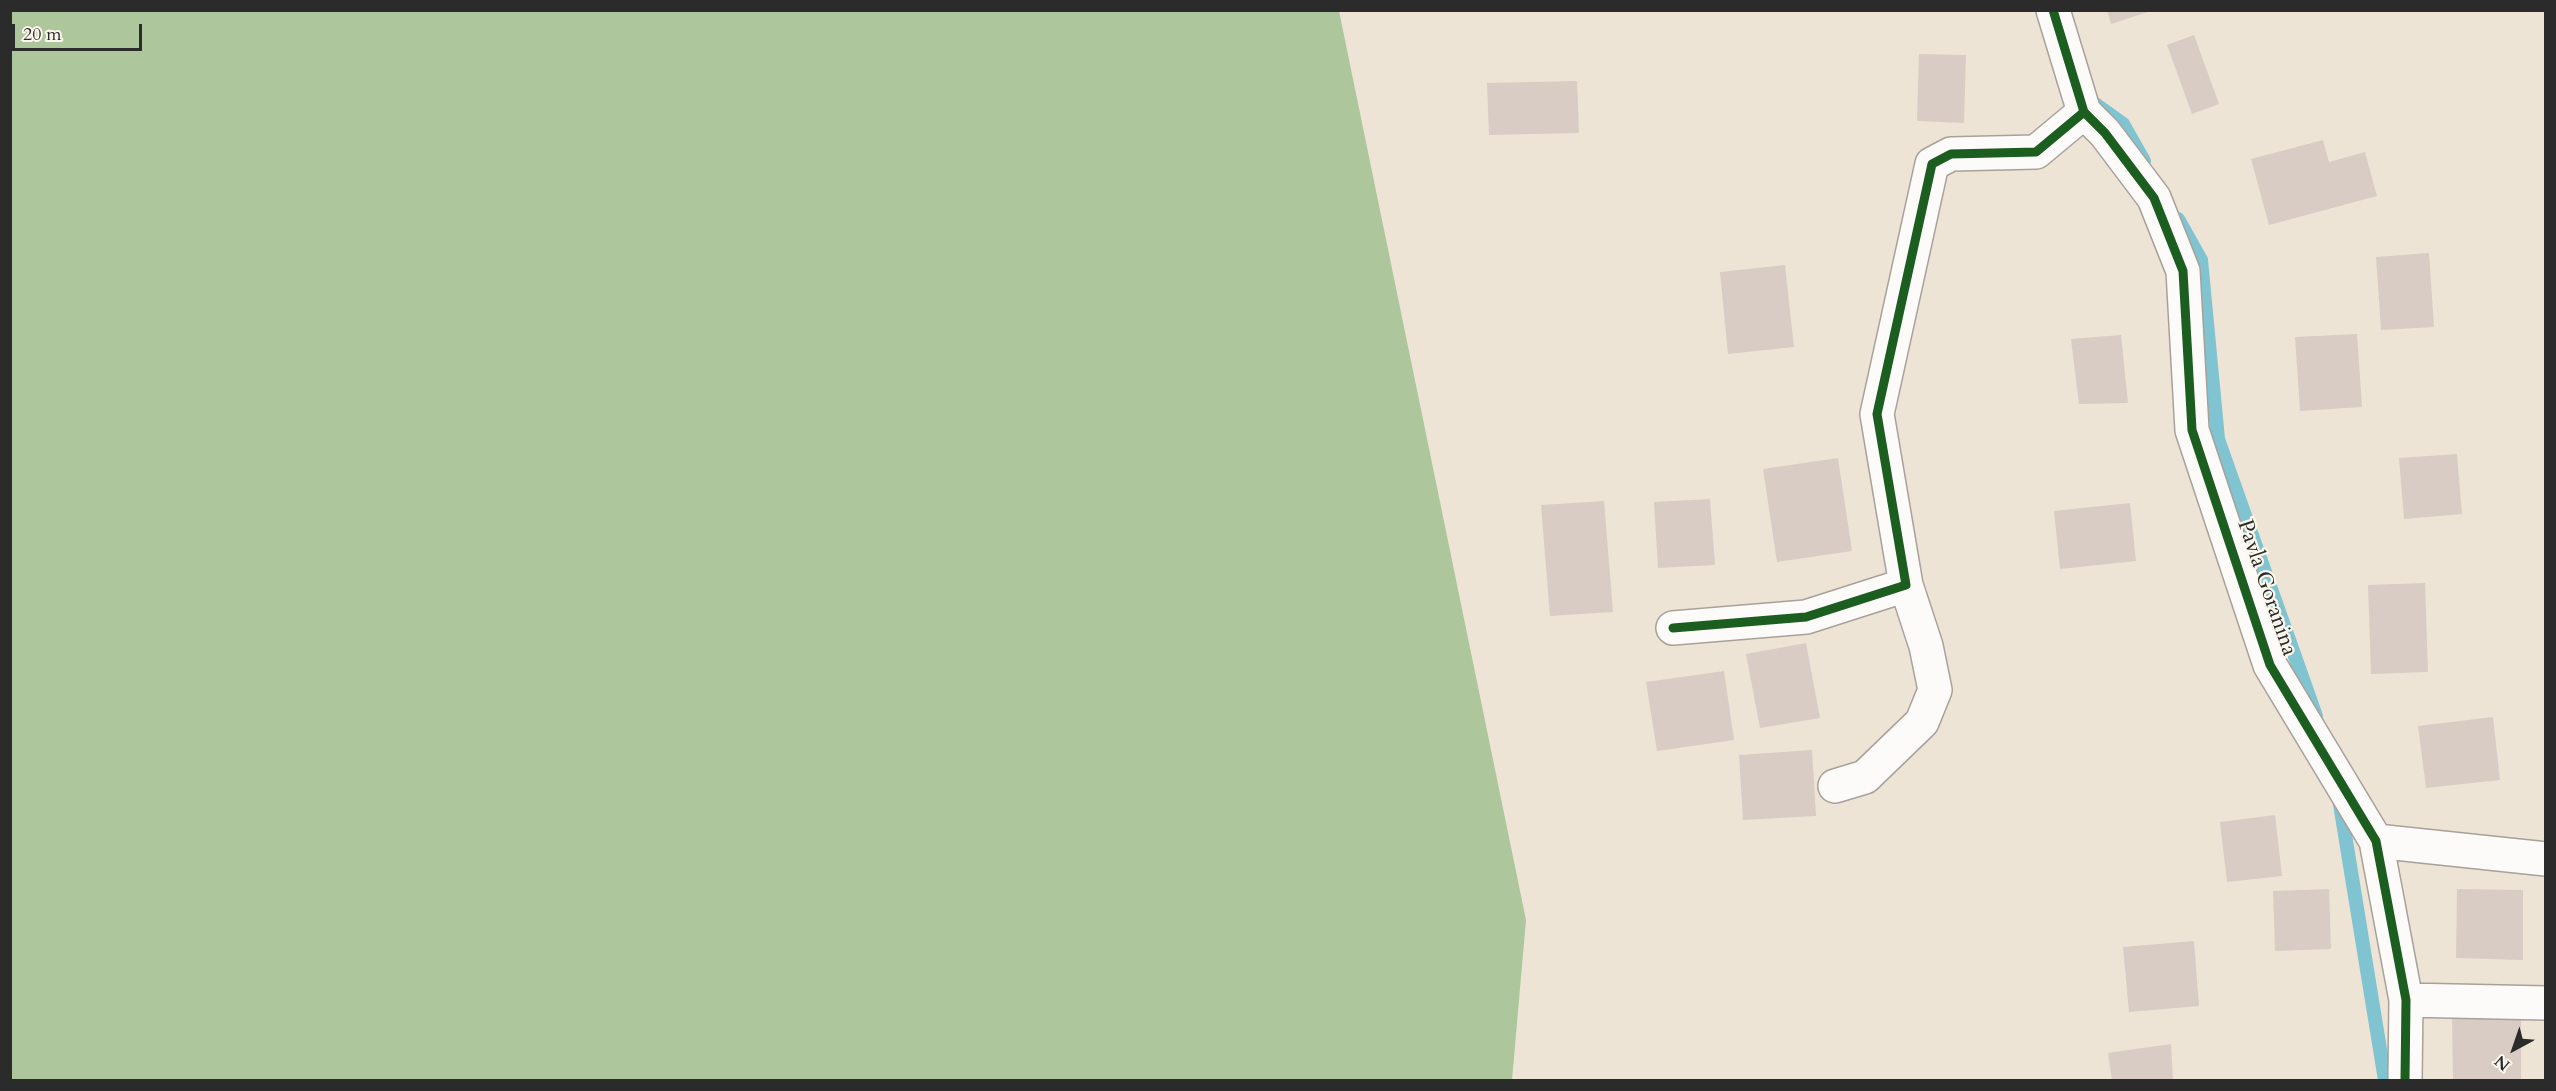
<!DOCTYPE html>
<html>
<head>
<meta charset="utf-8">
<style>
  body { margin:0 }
  #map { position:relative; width:2556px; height:1091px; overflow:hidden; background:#ede4d6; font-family:Cardo,serif }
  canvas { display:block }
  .frame { position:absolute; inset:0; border:12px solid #2b2b2b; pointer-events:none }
  .north { position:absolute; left:2484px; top:1019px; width:60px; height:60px; -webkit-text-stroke:4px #fbf7ec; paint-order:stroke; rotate:220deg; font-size:16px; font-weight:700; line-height:24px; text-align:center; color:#2b2b2b }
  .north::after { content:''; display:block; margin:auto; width:21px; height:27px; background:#2b2b2b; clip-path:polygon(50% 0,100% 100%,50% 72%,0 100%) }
  .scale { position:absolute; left:12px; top:24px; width:130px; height:27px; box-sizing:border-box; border:3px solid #2b2b2b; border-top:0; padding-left:8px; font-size:18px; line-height:21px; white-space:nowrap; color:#2b2b2b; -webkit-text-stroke:4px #fbf7ec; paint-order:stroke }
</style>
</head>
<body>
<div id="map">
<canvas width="2556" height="1091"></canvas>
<div class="frame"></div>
<div class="north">N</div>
<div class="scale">20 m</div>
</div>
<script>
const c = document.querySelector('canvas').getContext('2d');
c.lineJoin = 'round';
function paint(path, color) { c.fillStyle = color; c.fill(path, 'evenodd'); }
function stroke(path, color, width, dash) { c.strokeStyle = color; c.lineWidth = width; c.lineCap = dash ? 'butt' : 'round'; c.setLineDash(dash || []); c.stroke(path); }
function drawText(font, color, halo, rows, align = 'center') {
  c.font = font + ' Cardo,serif'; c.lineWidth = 4.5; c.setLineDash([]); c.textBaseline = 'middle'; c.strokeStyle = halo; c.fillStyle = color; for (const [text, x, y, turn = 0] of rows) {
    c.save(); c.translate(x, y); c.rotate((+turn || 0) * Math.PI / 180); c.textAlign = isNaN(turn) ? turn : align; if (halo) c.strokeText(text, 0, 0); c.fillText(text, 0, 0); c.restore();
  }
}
paint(new Path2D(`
  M10 11H1339L1526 920 1512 1080H11Z`), '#adc69b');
stroke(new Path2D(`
  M2095 104 2123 124 2144 161
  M2178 219 2201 260 2218 439 2316 716
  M2339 798 2385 1080`), '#80c4d2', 14);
paint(new Path2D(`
  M2107 10H2151V11L2111 24Z
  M2194 35 2219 104 2192 114 2167 45Z
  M1919 54 1966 55 1964 123 1917 121Z
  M1577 81 1579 133 1489 135 1487 83Z
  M2323 140 2329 162 2365 152 2377 196 2269 225 2251 159Z
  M2429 253 2434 327 2381 330 2376 257Z
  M1785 265 1794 347 1728 354 1720 272Z
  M2357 334 2362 407 2300 411 2295 337Z
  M2121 335 2128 403 2079 404 2071 339Z
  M2457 454 2462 514 2404 519 2399 458Z
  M1838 458 1852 551 1777 562 1763 469Z
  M1710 499 1715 565 1658 568 1654 502Z
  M1604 501 1613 612 1550 616 1541 505Z
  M2130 503 2136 561 2060 569 2054 511Z
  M2425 583 2428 672 2371 674 2368 585Z
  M1806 643 1820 718 1760 728 1746 654Z
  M1724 671 1734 740 1657 751 1646 682Z
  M2493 717 2500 780 2426 788 2418 726Z
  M1812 750 1816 816 1743 820 1739 755Z
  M2275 815 2282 876 2227 882 2220 822Z
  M2329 889 2331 949 2275 951 2273 891Z
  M2457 889 2523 890V960L2456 958Z
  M2194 941 2199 1006 2129 1012 2123 947Z
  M2452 1016H2521V1080H2453Z
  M2171 1044 2173 1080H2112L2108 1053Z`), '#d8ccc4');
const minor = new Path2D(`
  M2053 10 2084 112 2105 133 2154 198 2183 271 2192 430 2270 665 2376 841 2406 1000 2405 1080
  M1673 628 1806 617 1906 585 1877 414 1932 164 1951 154 2036 152 2084 112
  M1835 786 1865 777 1922 722 1935 690 1926 646 1906 585
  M2376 841 2546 859
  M2406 1000 2546 1003`);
stroke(minor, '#a7a19a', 36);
stroke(minor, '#fcfbf9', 33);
stroke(new Path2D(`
  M2053 10 2084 112 2105 133 2154 198 2183 271 2192 430 2270 665 2376 841 2406 1000 2405 1080
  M1673 628 1806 617 1906 585 1877 414 1932 164 1951 154 2036 152 2084 112`), '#1b5e20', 9);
drawText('22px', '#2b2b2b', '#fbf7ec', [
  ["Pavla Goranina",2266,588,71]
]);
</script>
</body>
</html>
